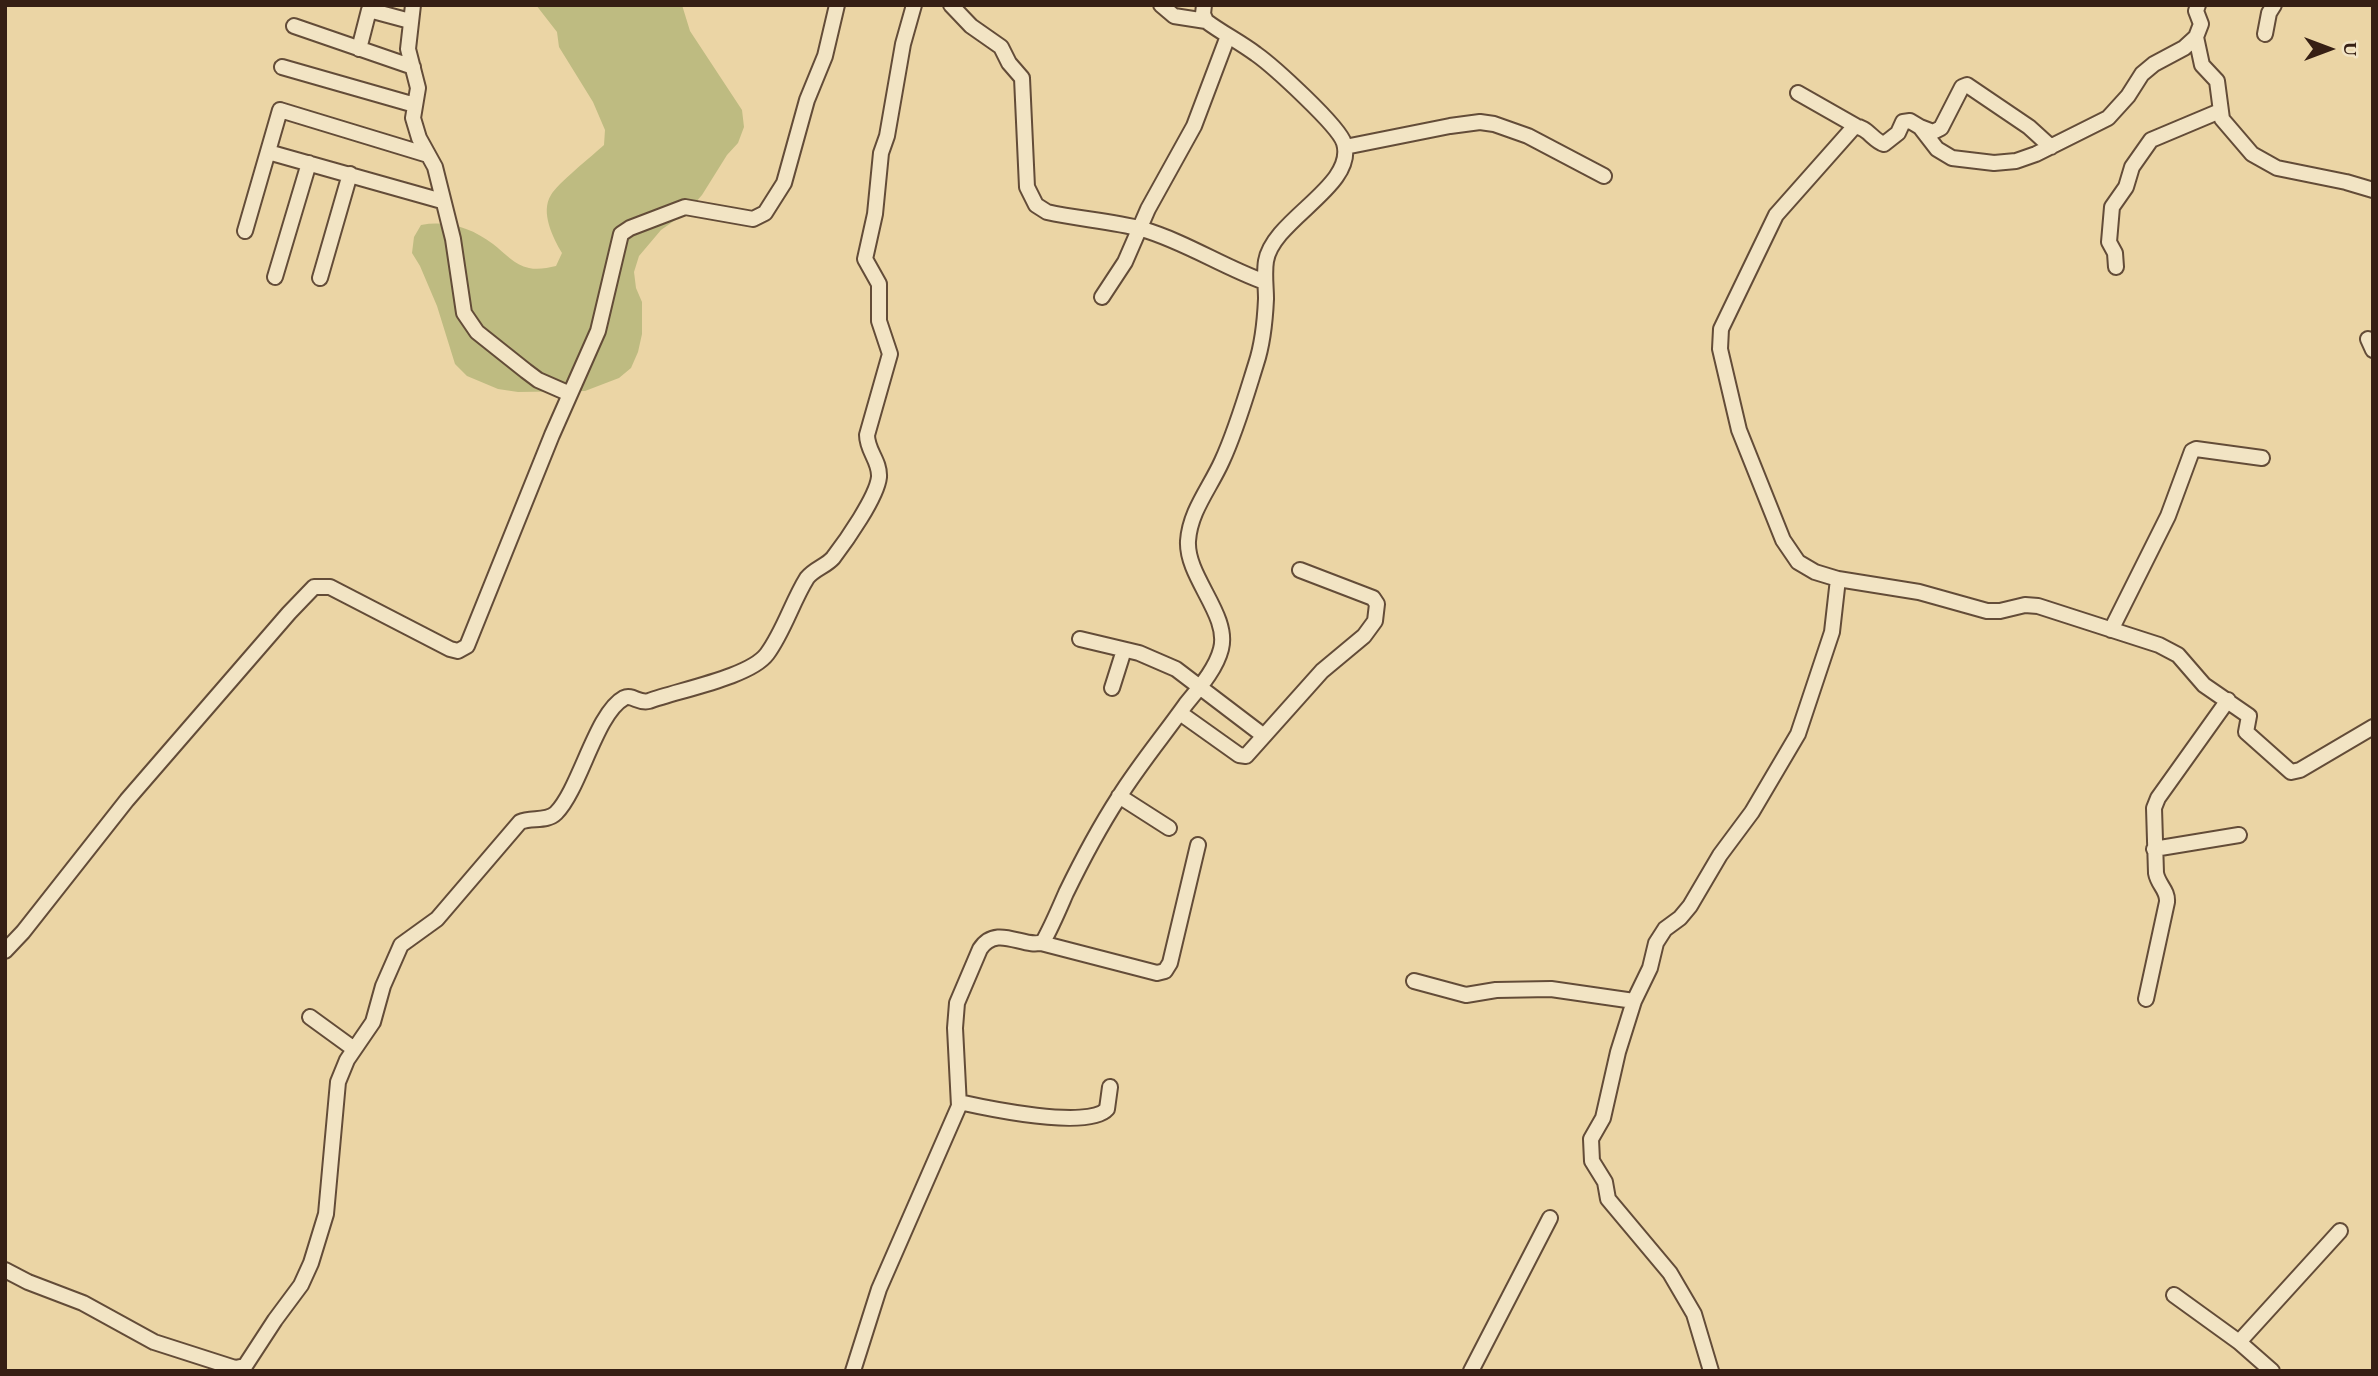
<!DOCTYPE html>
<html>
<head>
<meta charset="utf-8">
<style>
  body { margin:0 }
  #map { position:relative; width:2378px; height:1376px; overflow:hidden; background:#ebd5a5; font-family:"EB Garamond",serif }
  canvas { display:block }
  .frame { position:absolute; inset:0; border:7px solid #361f14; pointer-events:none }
  .north { position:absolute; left:2294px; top:14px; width:70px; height:70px; -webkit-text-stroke:5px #f2e4c4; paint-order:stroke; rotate:90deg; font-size:19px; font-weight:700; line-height:28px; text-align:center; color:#361f14 }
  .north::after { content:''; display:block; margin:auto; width:24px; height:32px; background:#361f14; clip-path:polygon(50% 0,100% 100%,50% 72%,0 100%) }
</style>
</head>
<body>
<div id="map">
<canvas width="2378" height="1376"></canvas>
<div class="frame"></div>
<div class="north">U</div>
</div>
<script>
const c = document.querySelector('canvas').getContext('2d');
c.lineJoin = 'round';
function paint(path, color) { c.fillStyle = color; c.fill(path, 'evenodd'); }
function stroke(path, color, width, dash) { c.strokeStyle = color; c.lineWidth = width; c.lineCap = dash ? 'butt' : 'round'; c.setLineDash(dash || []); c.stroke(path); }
paint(new Path2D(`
  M536 5H682L690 31 742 110 744 127 738 143 727 155 702 195 688 211 661 230 639 256 634 272 636 288 642 302V334L638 352 631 368 619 378 585 391 518 392 498 389 467 376 455 364 437 306 420 266 412 253 414 237 421 225C447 220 472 228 493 244 505 253 514 265 529 268 538 270 547 268 556 266L562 253C553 238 540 212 551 195 557 184 592 156 604 145L605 130 593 102 559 47 557 32Z`), '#bebb81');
const minor = new Path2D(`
  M413 5 408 49 418 88 413 118 419 138 435 167 453 239 464 313 477 332 526 371 538 380 570 394
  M951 5 971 26 1001 47 1009 63 1022 78 1027 187 1036 205 1047 212C1078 219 1111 221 1142 229 1186 242 1223 267 1265 282
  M1161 5 1174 16 1206 21
  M2198 5 2196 11 2201 24 2196 37 2184 48 2154 64 2142 74 2128 96 2108 118 2036 154 2016 161 1994 163 1952 158 1937 149 1920 127 1910 121 1903 122 1898 133 1884 144C1873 141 1866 125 1854 127L1776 215 1721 329 1720 349 1739 430 1783 540 1798 562 1815 572 1838 579 1919 592 1987 611H2000L2025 605 2038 606 2159 645 2178 655 2204 685 2249 716 2246 732 2291 772 2300 770 2373 727
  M294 26 413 67
  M2265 34 2269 13 2274 5
  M2196 37 2202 65 2217 81 2222 119 2252 154 2277 168 2346 182 2373 190
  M359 49 369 10 410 21
  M282 67 415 105
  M1798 93 1856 126
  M1920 127 1933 132 1941 128 1962 87 1967 85 2029 127 2051 147
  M1345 147 1450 126 1480 122 1494 124 1528 136 1604 176
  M268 152 442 201
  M245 231 280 110 428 155
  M2116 267 2115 253 2109 242 2112 207 2126 187 2132 167 2151 140 2220 111
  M275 277 309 163
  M320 278 350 174
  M1102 297 1125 262 1148 209 1194 126 1228 36
  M2368 339 2373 350
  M2111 630 2168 516 2192 451 2196 449 2262 458
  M1080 639 1139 653 1176 669 1264 736
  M1112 688 1124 650
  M1180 713 1239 755 1246 756 1322 671 1364 636 1375 621 1377 604 1373 598 1300 570
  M1119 796 1169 828
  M2154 849 2239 835
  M1041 943 1157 973 1165 971 1170 963 1198 845
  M5 951 23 932 127 800 289 613 314 587H330L450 649 458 651 467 646 552 435 598 331 621 234 630 228 685 207 753 219 765 213 784 183 807 100 825 56 837 5
  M1414 981 1466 995 1496 990 1551 989 1634 1001
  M2146 999 2167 902C2168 890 2158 885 2156 873L2154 808 2158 798 2228 700
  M310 1017 354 1049
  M959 1102C986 1108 1089 1130 1107 1109L1110 1087
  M5 1270 28 1282 83 1303 154 1342 235 1368 245 1366 275 1320 301 1285 311 1263 326 1214 338 1082 347 1060 373 1022 383 986 401 945 437 919 520 822C531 817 547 822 556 813 580 789 596 713 624 698 632 694 639 704 649 701 679 690 750 677 767 654 784 631 792 602 807 578 814 569 826 566 833 558 846 541 877 497 879 477 880 461 867 451 867 435L890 354 879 321V284L865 259 875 214 881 153 887 136 903 44 914 5
  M2174 1295 2239 1342 2272 1371
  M2239 1342 2340 1231
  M853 1371 879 1289 959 1106 955 1028 957 1003 980 949C997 923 1025 950 1043 942 1052 926 1059 909 1066 893 1082 860 1099 828 1119 797 1139 765 1164 735 1186 704 1199 688 1216 669 1221 649 1230 615 1186 577 1188 541 1190 511 1210 488 1222 461 1236 431 1246 396 1256 364 1263 343 1265 321 1266 299 1266 287 1264 273 1266 261 1273 219 1357 186 1344 143 1339 126 1273 66 1256 54 1240 42 1222 33 1206 21L1203 14 1204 5
  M1471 1371 1550 1218
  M1711 1371 1694 1314 1670 1273 1608 1199 1605 1182 1592 1161 1591 1139 1603 1118 1618 1052 1634 1001 1650 968 1656 943 1665 929 1680 918 1690 906 1720 855 1752 812 1798 734 1832 632 1838 579`);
stroke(minor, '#634c38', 18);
stroke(minor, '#f2e4c4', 14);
</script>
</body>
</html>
